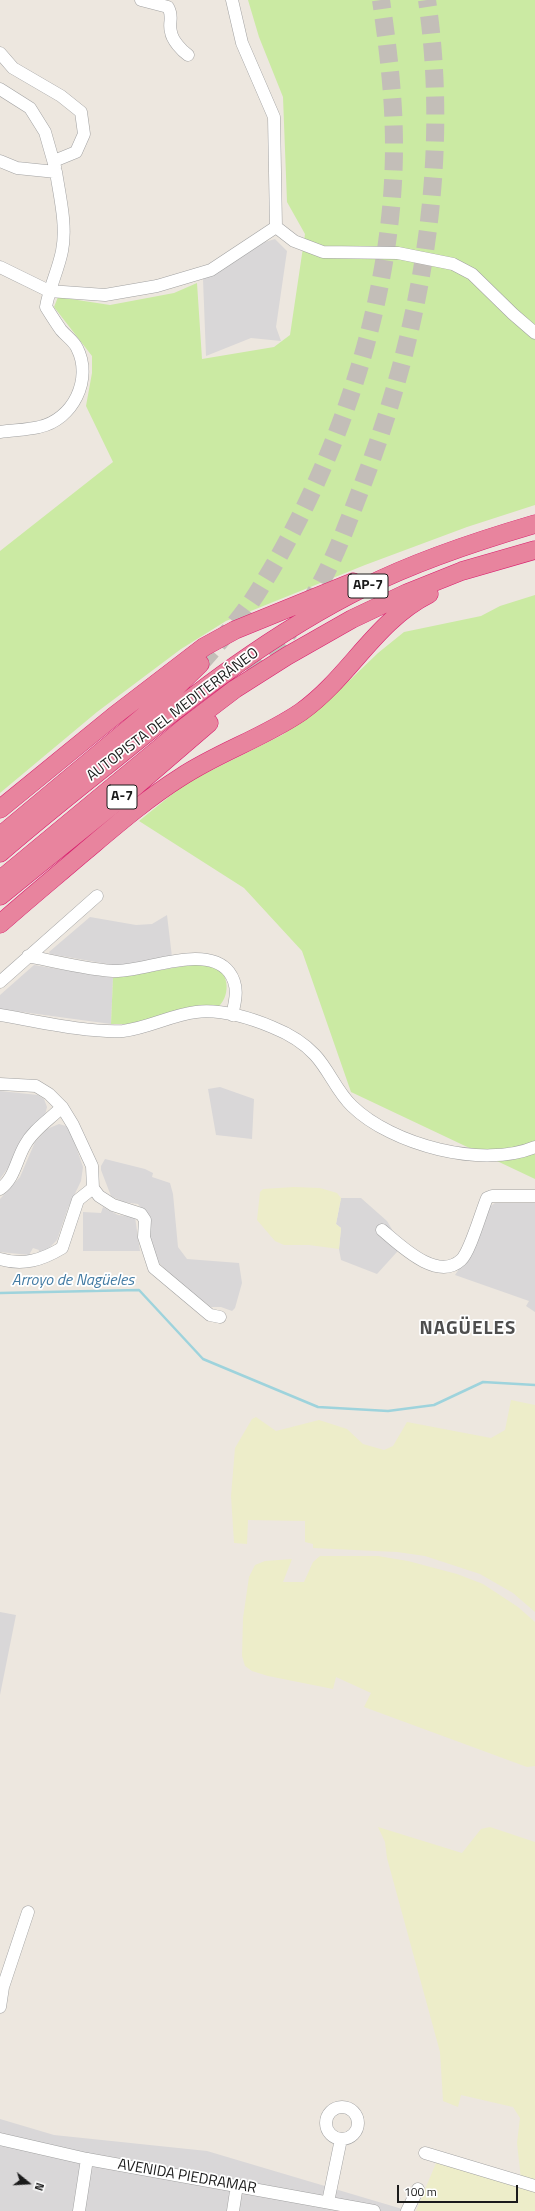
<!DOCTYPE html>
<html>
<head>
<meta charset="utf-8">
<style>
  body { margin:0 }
  #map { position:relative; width:535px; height:2211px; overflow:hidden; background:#ede7df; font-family:"Titillium Web",sans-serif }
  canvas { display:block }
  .north { position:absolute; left:8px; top:2163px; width:40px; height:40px; -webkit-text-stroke:3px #fff; paint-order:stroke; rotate:108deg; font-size:11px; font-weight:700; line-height:16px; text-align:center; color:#1b1b1b }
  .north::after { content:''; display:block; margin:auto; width:14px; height:18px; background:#1b1b1b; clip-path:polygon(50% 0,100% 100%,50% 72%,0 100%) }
  .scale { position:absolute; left:397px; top:2185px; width:121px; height:18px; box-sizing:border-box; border:2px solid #1b1b1b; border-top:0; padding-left:5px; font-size:12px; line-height:14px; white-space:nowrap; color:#1b1b1b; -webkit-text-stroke:3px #fff; paint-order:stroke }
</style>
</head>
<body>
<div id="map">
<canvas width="535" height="2211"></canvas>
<div class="north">N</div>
<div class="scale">100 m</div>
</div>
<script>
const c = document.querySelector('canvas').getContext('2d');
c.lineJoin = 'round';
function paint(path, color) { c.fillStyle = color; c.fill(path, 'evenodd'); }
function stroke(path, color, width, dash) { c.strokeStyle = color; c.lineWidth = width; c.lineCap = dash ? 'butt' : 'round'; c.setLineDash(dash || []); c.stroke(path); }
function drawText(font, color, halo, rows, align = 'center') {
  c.font = font + ' "Titillium Web",sans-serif'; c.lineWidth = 3.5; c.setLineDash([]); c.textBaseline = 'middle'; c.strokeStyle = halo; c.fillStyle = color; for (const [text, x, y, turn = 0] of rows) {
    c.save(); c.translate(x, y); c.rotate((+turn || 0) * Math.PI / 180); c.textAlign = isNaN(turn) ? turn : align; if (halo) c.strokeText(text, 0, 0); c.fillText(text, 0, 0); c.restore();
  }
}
paint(new Path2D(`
  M275 239 287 251 276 327 281 341 251 338 206 356 203 279 265 242Z
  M167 915 172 957 124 966 113 965 50 954 49 952 90 917 136 925 152 924Z
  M34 965 113 978 111 1024 0 1009V995Z
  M220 1087 254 1099 252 1139 216 1135 208 1089Z
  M0 1091 38 1095 44 1099 47 1107 45 1115 0 1179Z
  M59 1124 66 1126 71 1132 83 1167 81 1181 68 1208 57 1240 45 1252 38 1254 39 1250 33 1248 29 1255 0 1252V1199L20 1177 35 1142 47 1129Z
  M105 1159 145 1169 153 1173 152 1177 170 1183 173 1194 178 1247 187 1259 239 1263 242 1283 235 1308 232 1311 221 1307H211L177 1281 155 1259 142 1209 138 1204 123 1202 111 1196 101 1170V1166Z
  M341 1198H361L387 1221 393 1231 406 1242 377 1274 341 1260 339 1249 341 1228 336 1224Z
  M495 1203H535V1312L526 1306 529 1301 455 1275 468 1255 489 1207Z
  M103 1207 118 1215 135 1217 140 1251H83V1212L101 1213Z
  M0 1612 16 1615 0 1695Z
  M0 2119 54 2135 207 2151 409 2211H0Z`), '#d9d7d8');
paint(new Path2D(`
  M294 1187 320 1188 337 1193 341 1198 336 1224 341 1228 339 1249 309 1245H284L275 1241 257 1220 260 1192 263 1189Z
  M511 1400 535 1405V1612L513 1593 480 1574 425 1556 397 1552 313 1548V1544L305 1542V1521L248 1520 247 1544 234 1543 231 1496 235 1448 252 1419 256 1417 276 1431 319 1420 347 1429 363 1444 384 1450 393 1446 407 1422 491 1438 505 1430Z
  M320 1556H378L408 1561 457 1574 483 1584 518 1607 535 1622V1766L527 1767 364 1707 371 1693 336 1677 333 1689 268 1676 252 1671 245 1666 242 1656 243 1618 249 1577 255 1565 265 1561 292 1559 283 1582H304L313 1562Z
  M378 1827 462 1853 481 1829 490 1827 535 1842V2183L521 2179 517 2143 520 2118 513 2107 461 2095 458 2107 443 2101 440 2052 387 1858 385 1842Z
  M436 2163 535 2191V2211H416Z`), '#ededc9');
paint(new Path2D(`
  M248 0H535V505L467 527 365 565 226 621 181 649 97 712 0 793V551L113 462 86 406 92 373V356L54 307 58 297 110 305 174 293 197 283 202 359 274 347 290 335 305 234 287 202 283 97 259 37Z
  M535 595V1179L351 1092 302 951 244 888 139 821 186 783 282 735 326 703 378 653 404 632 481 616 500 606Z
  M197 964C202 965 208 964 213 966 231 973 230 998 217 1008L201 1005 131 1024H111L113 978Z`), '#cbeaa3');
stroke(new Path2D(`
  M0 1293 139 1290 203 1359 318 1407 388 1411 434 1405 483 1382 535 1385`), '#9ed3dc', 2.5);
stroke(new Path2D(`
  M307 606C331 570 346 527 362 486 421 332 451 164 427 0
  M200 664C222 639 245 614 262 585 340 458 394 296 394 146 394 97 388 48 381 0
  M253 676 290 631`), '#c3beb8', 18, [18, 9]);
const minor = new Path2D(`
  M141 0 168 7C174 18 168 22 171 32 172 40 182 51 188 55
  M0 53 13 68 61 96 81 112 84 134 76 152 54 161
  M0 89 30 108 45 132 55 167
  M0 161 17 168 56 172C60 198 67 226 62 251 58 271 49 288 46 307 51 315 56 323 61 330 66 336 74 341 77 348 93 379 73 420 39 427 27 430 13 430 0 432
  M276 227 294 241 323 252 398 253 453 264 472 274 513 314 535 333
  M0 267 49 291 105 295 157 286 211 270 276 227 274 117 242 43 232 0
  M28 956C54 961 93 971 118 971 149 970 207 944 229 972 239 985 236 999 232 1015
  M0 982 97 896
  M0 1015C36 1021 88 1033 123 1031 148 1028 171 1015 196 1012 220 1009 250 1018 272 1027 287 1033 304 1043 315 1055 329 1070 337 1092 352 1106 392 1145 483 1169 535 1147
  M0 1084 36 1086 49 1094 62 1107 73 1125 92 1166 93 1188 99 1196 113 1205 141 1214 145 1220 144 1237 154 1268 210 1315 220 1317
  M0 1189C15 1178 16 1160 25 1145 33 1130 49 1120 62 1107
  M382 1230C400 1245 437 1282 461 1260 470 1252 481 1212 487 1198L492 1196H535
  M0 1259C23 1266 42 1260 62 1248L78 1200 93 1188
  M0 2007 3 1987 28 1912
  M326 2123a16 16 0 1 1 32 0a16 16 0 1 1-32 0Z
  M0 2139 87 2159 374 2211
  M425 2153 535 2186
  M328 2202 341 2139
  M79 2211 87 2159
  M233 2211 237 2185
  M407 2211 418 2189`);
const highway = new Path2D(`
  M0 809 114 716 204 647 235 630 353 582
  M0 836 162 701 200 664
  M0 853C38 820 77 789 116 758 194 694 274 632 365 587 419 560 477 541 535 524
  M0 880 185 727 235 689 287 656 352 619 407 593 462 571 535 550
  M0 896 137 785 209 723
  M0 924C27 900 55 877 83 853 114 827 146 799 181 777 219 752 263 738 301 712 349 678 375 621 429 594`);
stroke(minor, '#a2a2a2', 13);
stroke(highway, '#d81f6e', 19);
stroke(minor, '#fff', 12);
stroke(highway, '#e8849e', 18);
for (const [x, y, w] of [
  [368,586,40],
  [122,797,30]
]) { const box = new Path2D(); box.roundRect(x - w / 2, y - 12, w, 24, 3); c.fillStyle = '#fff'; c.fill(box); stroke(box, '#1b1b1b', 1); }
drawText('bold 14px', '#1b1b1b', null, [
  ["AP-7",368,586],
  ["A-7",122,797]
]);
drawText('15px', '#1b1b1b', '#fff', [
  ["AUTOPISTA DEL MEDITERRÁNEO",173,715,-37],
  ["AVENIDA PIEDRAMAR",187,2177,10]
]);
drawText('italic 16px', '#437ba3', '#fff', [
  ["Arroyo de Nagüeles",73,1281]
]);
c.letterSpacing = '1px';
drawText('bold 19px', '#4e4e4e', '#fff', [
  ["NAGÜELES",468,1329]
]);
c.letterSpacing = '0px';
</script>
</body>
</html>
